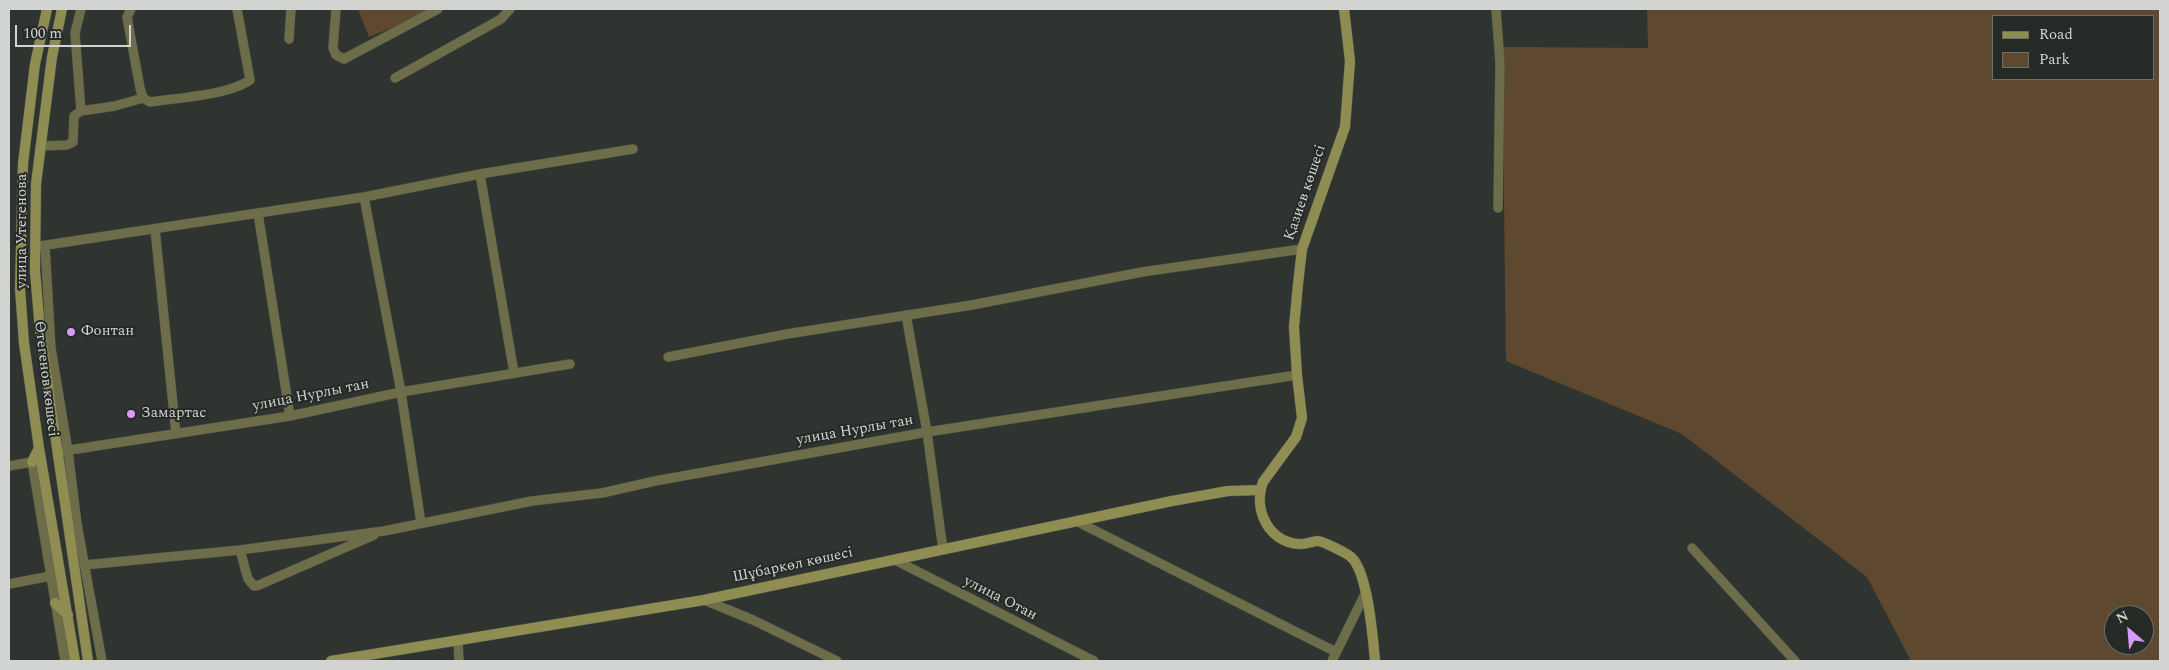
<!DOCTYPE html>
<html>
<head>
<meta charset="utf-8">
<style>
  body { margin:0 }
  #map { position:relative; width:2169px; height:670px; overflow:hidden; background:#303430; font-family:Spectral,serif }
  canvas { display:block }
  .frame { position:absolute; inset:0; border:10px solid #d2d4d1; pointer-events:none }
  .legend { position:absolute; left:1992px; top:15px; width:162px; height:65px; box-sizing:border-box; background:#262a26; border:1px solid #6b6e6a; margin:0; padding:6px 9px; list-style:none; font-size:15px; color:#d2d4d1 }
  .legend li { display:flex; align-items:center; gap:10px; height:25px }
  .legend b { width:25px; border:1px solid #6b6e6a }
  .north { position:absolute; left:2104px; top:605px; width:50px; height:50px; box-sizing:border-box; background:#262a26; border:1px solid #6b6e6a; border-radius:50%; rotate:333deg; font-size:14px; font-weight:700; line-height:20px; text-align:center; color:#d2d4d1 }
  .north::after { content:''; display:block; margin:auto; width:18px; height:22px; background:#d69bfa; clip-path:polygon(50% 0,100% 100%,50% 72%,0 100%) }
  .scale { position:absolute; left:15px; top:25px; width:116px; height:22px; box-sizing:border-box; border:2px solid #d2d4d1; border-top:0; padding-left:6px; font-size:15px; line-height:18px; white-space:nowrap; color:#d2d4d1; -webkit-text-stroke:4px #262a26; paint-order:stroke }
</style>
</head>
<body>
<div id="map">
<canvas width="2169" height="670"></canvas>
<div class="frame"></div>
<ul class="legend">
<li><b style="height:6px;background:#908d52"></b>Road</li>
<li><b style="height:14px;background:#5e4930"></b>Park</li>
</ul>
<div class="north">N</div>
<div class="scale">100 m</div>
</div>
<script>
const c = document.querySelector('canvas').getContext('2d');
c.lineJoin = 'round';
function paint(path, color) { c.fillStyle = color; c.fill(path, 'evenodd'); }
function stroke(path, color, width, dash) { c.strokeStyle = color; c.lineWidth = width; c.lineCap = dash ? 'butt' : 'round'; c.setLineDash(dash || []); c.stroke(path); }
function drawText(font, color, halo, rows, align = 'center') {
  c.font = font + ' Spectral,serif'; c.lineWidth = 4; c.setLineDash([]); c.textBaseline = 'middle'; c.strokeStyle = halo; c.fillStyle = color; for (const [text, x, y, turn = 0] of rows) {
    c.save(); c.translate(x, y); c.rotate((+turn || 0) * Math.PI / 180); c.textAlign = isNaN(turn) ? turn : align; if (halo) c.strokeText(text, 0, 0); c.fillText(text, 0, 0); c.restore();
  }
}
paint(new Path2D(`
  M358 9H424L426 14 369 37Z
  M1647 9H2160V661H1911L1867 577 1682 434 1506 361 1502 47 1648 48ZM1993 16H2153V79H1993ZM2114 615H2144V645H2114Z`), '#5e4930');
const street = new Path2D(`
  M81 9 75 33 81 111
  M131 9 127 17 140 88 143 98 150 102C177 98 229 95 250 80L237 9
  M336 9 333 48 336 55 344 59 438 9
  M1496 9 1500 63 1498 208
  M289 39 291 9
  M395 78 501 19 510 9
  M40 146 67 145 73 142 74 116 81 111 115 106 143 98
  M258 213 290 416
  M155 229 176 434
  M40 246 364 197
  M45 246 51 348 68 451 77 524 102 661
  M906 315 927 432 943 550
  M668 357 787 334 972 305 1142 272 1302 249
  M514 373 480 174 633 149
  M57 452 290 416 401 392 570 364
  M9 466 32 462 65 661
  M1078 522 1336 652
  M421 523 401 392 364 197 480 174
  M1692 548 1795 661
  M240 550 248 579 254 586 259 585 374 535
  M895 560 1094 661
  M84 565 240 550 384 531 532 501 602 493 655 481 927 432 1297 375
  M9 584 51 576
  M704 600 753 620 837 661
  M458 640 459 661
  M1332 661 1366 592`);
const secondary = new Path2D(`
  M47 9 35 64 23 164 20 289 24 343 39 448 75 661
  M62 9 52 57 36 184 35 271 40 331 88 661
  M1344 9 1350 61 1345 127 1302 249 1298 284 1294 327 1297 375 1302 418 1296 437 1263 482C1253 509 1268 542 1299 544 1306 545 1312 541 1318 541 1322 541 1349 554 1352 558 1368 574 1373 638 1375 661
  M32 462 39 448
  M55 603 68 615
  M331 661 704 600 1172 501 1228 491 1260 490`);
stroke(street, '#4d514d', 10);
stroke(secondary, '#4d514d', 11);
stroke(street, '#6e6d49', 9);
stroke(secondary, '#908d52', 10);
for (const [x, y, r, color] of [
  [71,332,5,"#d69bfa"],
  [131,414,5,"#d69bfa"]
]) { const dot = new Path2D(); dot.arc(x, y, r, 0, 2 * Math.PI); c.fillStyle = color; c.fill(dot); stroke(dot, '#262a26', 2); }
drawText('15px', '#d2d4d1', '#262a26', [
  ["Қазиев көшесі",1306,193,-71],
  ["улица Утегенова",23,231,-90],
  ["Өтегенов көшесі",45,379,83],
  ["улица Нурлы тан",311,396,-11],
  ["улица Нурлы тан",855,431,-10],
  ["Шұбаркөл көшесі",793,566,-12],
  ["улица Отан",1000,599,27]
]);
drawText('15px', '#d2d4d1', '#262a26', [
  ["Фонтан",81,332],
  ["Замартас",141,414]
], 'left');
</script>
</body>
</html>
